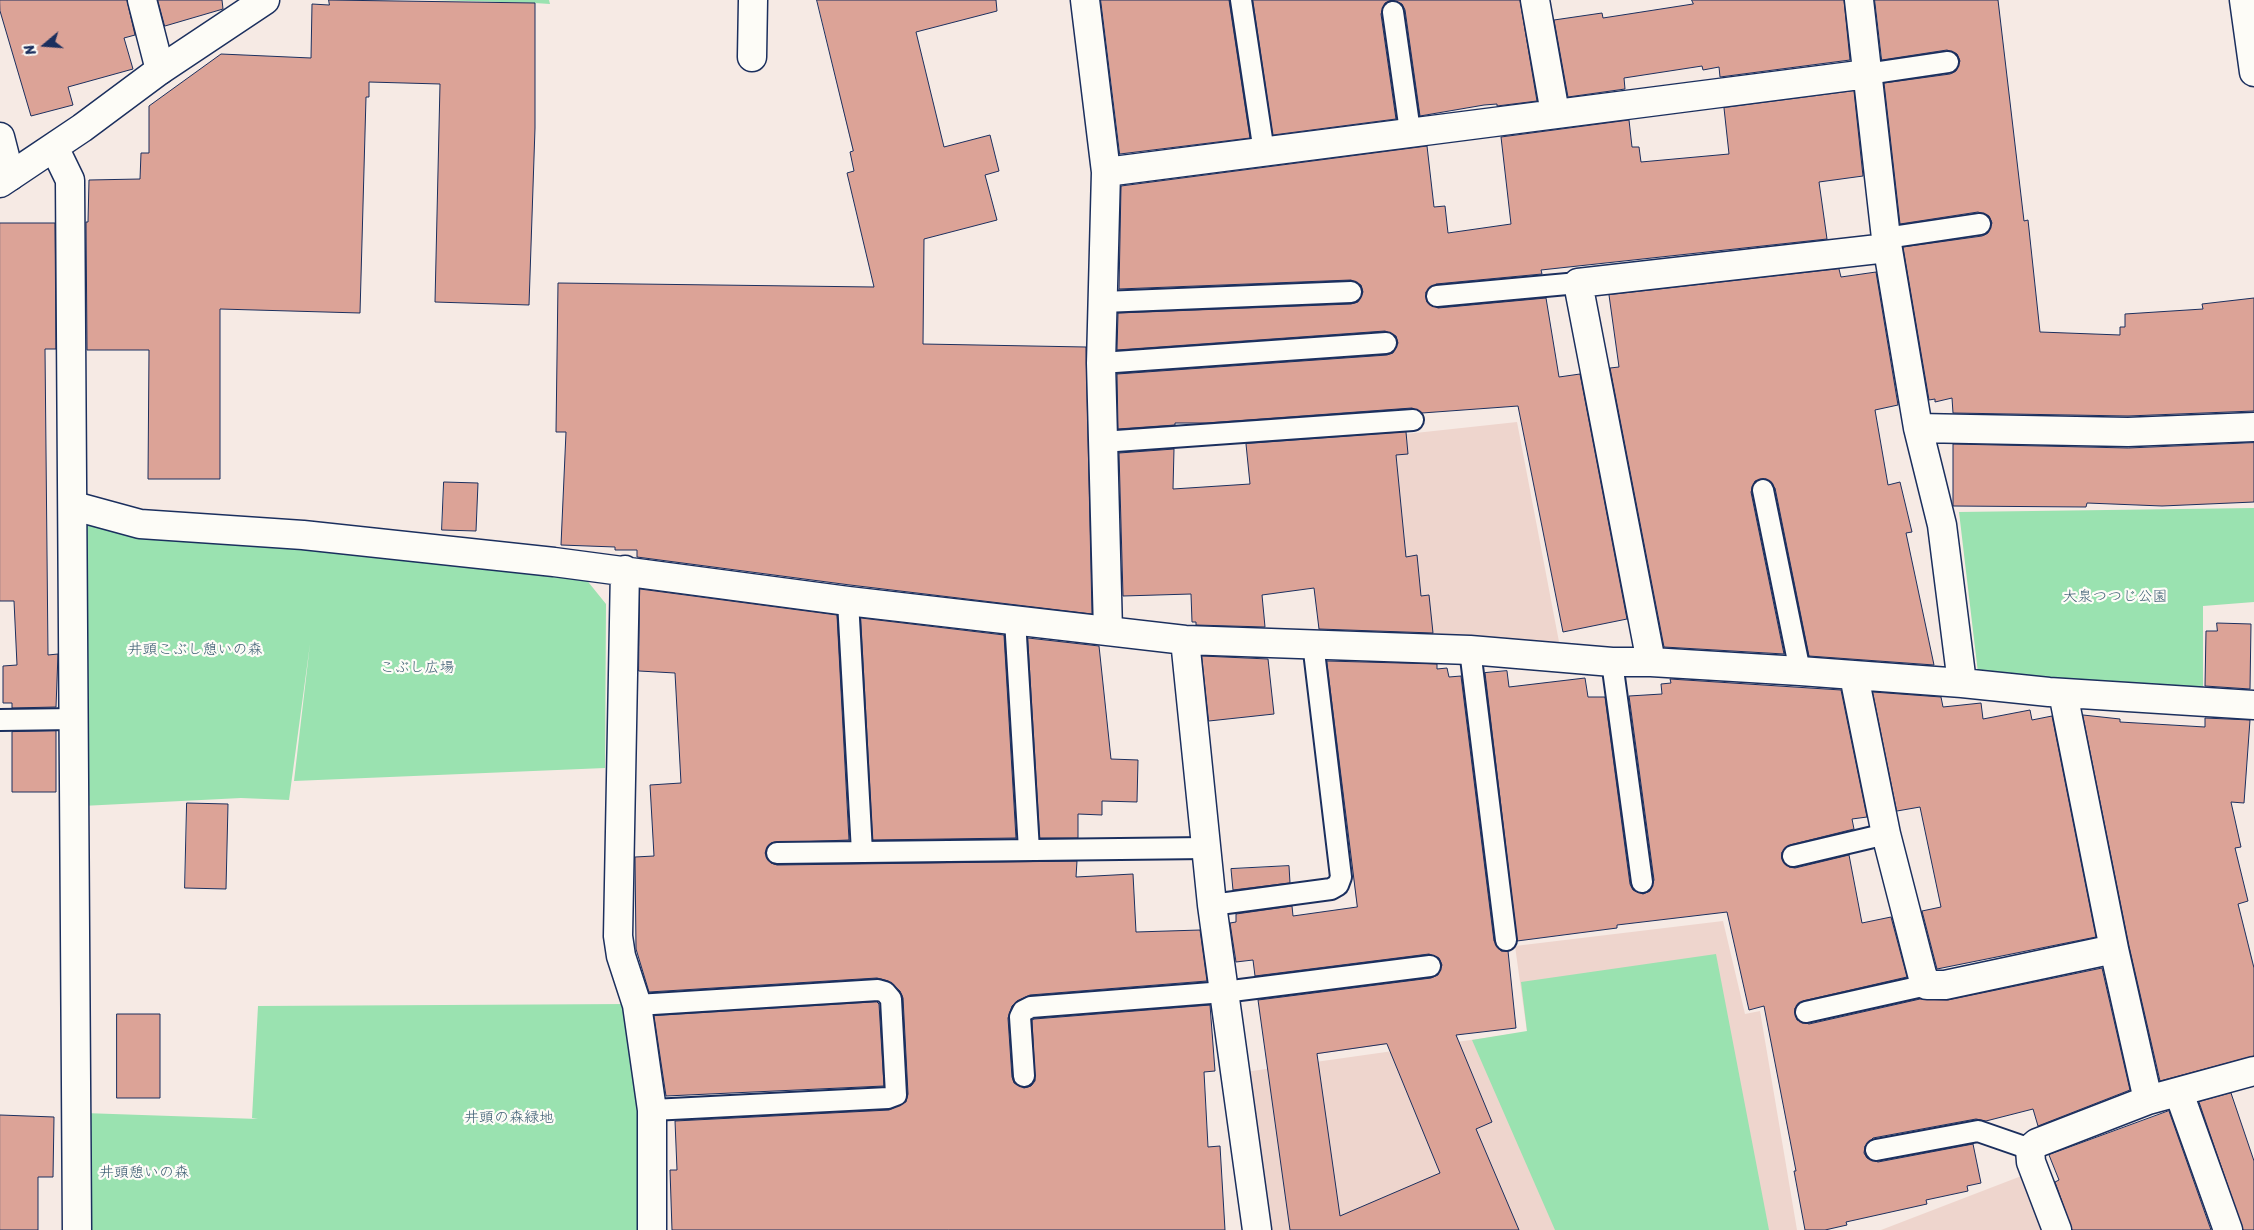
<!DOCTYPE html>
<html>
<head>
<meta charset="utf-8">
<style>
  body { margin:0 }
  #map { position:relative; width:2254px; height:1230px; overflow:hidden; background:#f6eae4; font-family:Sriracha,sans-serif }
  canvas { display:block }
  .north { position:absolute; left:20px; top:20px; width:50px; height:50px; -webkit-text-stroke:4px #fdfcf7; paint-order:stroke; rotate:252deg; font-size:14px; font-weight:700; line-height:20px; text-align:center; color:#1b2f5e }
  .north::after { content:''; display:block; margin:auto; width:18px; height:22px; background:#1b2f5e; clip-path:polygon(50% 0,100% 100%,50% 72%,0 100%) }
</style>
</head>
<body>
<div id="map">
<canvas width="2254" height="1230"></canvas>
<div class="north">N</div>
</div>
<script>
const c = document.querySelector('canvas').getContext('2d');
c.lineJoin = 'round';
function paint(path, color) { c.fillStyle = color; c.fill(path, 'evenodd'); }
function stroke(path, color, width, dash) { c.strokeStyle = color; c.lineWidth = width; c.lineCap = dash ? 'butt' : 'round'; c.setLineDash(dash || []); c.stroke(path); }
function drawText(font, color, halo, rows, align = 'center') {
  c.font = font + ' Sriracha,"Klee One",sans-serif'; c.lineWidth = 4.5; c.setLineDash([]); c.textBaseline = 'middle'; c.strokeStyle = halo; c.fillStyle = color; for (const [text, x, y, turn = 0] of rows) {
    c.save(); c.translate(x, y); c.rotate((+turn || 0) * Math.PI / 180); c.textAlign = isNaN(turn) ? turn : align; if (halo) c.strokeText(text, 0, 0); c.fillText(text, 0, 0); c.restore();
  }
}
paint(new Path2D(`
  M1517 422 1560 647 1351 637 1332 442Z
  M1723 921 1745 1014 1760 1011 1797 1230H1267L1245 1072 1527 1032 1515 946Z
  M2024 1175 2043 1230H1881Z`), '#eed5cd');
paint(new Path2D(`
  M435 0H549L550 4 535 3Z
  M2254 508V602L2203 606V691L1978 673 1959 512Z
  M81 524 585 578 606 604 605 768 294 781 310 644 289 800 241 798 82 806Z
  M1716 954 1769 1230H1555L1472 1040 1527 1031 1521 982Z
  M629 1004 643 1105V1230H84V1113L258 1119 252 1118 258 1006Z`), '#9ae2b0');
const building = new Path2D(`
  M0 0H127L135 35 124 38 133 69 68 87 73 105 31 116 0 11Z
  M158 0H222L223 9 165 26Z
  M329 0 535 3V128L529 305 435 302 440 84 369 82V97H366L360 313 220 309V479H148L149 350H87L86 222H88L89 180 140 179 141 153H149V106L221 54 311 58 312 4 329 5Z
  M817 0H996L997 11 916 32 944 147 990 135 999 171 985 175 997 220 924 239 923 344 1086 347 1092 614 850 585 637 557V550H615V547L561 545 566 432H556L558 283 874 287 847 173 854 171 850 152 853 151Z
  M1101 0H1229L1250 138 1120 154Z
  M1253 0H1520L1537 101 1497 106V104L1484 105 1420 116 1405 10 1402 4 1392 0 1385 3 1381 14 1396 119 1273 135Z
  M1692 0H1844L1850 60 1720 77 1719 67 1703 70 1702 66 1624 78 1625 89 1568 97 1554 20 1602 13 1603 18 1693 4Z
  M1875 0H1998L2024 221 2028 220 2040 332 2120 335V327H2125V314L2203 309 2202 304 2254 298V411L2128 416 1953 413 1952 398 1935 402V399L1929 400 1903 247 1982 236 1988 233 1992 223 1989 216 1978 212 1900 224 1884 83 1950 74 1956 71 1960 61 1957 54 1947 50 1882 60Z
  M1854 91 1863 176 1819 182 1827 239 1541 270 1542 274 1436 284 1426 292 1427 302 1438 308 1546 298 1559 377 1580 374 1627 619 1563 632 1518 406 1422 413 1412 408 1206 423H1175V425L1118 429 1117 374 1387 355 1393 353 1398 343 1396 336 1385 331 1117 350 1118 313 1351 304 1358 302 1363 292 1361 285 1351 280 1119 289 1121 186 1427 146 1434 207 1445 206 1448 233 1511 224 1501 137 1629 120 1632 147H1639L1641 162 1729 154 1724 108Z
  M0 223H55L56 349H45L48 655 58 654 56 707 12 708V703H3V666L17 665 14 601H0Z
  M1839 269 1841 277 1876 272 1898 405 1875 410 1888 485 1900 482 1912 532 1906 533 1934 665 1809 656 1775 488 1766 479 1755 481 1751 492 1784 654 1664 647 1610 368 1619 367 1609 295Z
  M1406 432 1408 454 1396 455 1406 557 1417 555 1421 596 1429 595 1433 633 1319 629 1314 588 1262 595 1265 627 1196 625V622H1192L1191 594 1123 596 1119 453 1174 449 1173 489 1250 484 1246 444Z
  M2254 443V502L2162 506 2087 503 2086 507 1953 506V444L2128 448Z
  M444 482 478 483 476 531 442 530Z
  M640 589 837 615 849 840 771 843 765 853 771 863 777 865 1077 861 1076 877 1133 874 1136 932 1200 930 1207 981 1030 995 1017 1001 1012 1006 1008 1018 1012 1077 1014 1083 1024 1088 1031 1086 1035 1081 1032 1020 1034 1019 1210 1005 1215 1071 1204 1072 1208 1147 1220 1146 1225 1230H672L670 1170H677L675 1121 889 1110 906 1102 908 1094 903 998 900 991 888 981 877 978 649 992 636 949 635 857 654 856 650 785 681 783 675 673 639 671Z
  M861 618 1004 635 1016 838 873 840Z
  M2217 623 2251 624 2250 689 2205 686 2206 631H2217Z
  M1028 638 1099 646 1111 759 1138 760 1137 802 1102 801V815L1078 814V838H1040Z
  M1202 656 1268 659 1274 714 1209 721Z
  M1327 661 1437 664V669L1447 668 1449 677 1461 676 1494 941 1501 951H1508L1516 1028 1456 1035 1492 1122 1476 1129 1519 1230H1290L1258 1000 1431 978 1438 975 1442 965 1439 958 1429 954 1255 976 1253 960 1236 962 1230 923 1236 922V914L1292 906 1293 916 1357 907ZM1387 1044 1440 1173 1340 1216 1317 1054Z
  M1507 671 1509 687 1585 678 1588 697H1605L1630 884 1633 890 1643 894 1650 891 1654 880 1629 696 1662 694 1661 684 1671 683 1670 679 1841 690 1867 817 1852 819 1854 829 1790 845 1782 852V859L1789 867 1795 868 1849 855 1862 923 1891 917 1907 977 1803 1001 1795 1008 1797 1020 1809 1024 1920 999 1948 1000 2102 968 2130 1090 2038 1126 2033 1109 1986 1121 1976 1119 1873 1138 1865 1146 1864 1153 1867 1158 1878 1162 1973 1144 1981 1183 1967 1186 1968 1191 1926 1200 1927 1204 1846 1222 1847 1225 1825 1230H1805L1794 1171H1796L1764 1006 1749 1010 1727 912 1617 925V928L1517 941 1485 673Z
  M1873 692 1941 697 1943 707 1981 703 1983 719 2030 710 2032 720 2052 716 2096 937 1937 969 1922 911 1941 907 1920 807 1897 811Z
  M2083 715 2120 719V722L2205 727V718L2250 720 2244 803 2231 802 2241 847 2235 848 2248 901 2238 904 2254 968V1056L2160 1081 2129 946Z
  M56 731V792H12V732Z
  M187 803 228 804 226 889 185 888Z
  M1289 866 1290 883 1233 890 1231 869Z
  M877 1002 879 1004 884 1086 666 1096 654 1016Z
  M117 1014H160V1098H117Z
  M2231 1093 2254 1161V1230H2243L2199 1102Z
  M2169 1111 2211 1230H2072L2055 1182 2059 1180 2049 1155Z
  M0 1115 54 1117 53 1177H38V1230H0Z`);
paint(building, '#dca397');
stroke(building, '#1b2f5e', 1);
const lane = new Path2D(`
  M1241 0 1264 152
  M1393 12 1410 131
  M1867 74 1948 62
  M1886 238 1980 224
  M1437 296 1578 283
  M1103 302 1351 292
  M1101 363 1386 343
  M1102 442 1413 420
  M1763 490 1800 671
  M848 601 862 852
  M1015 620 1029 850
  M1470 650 1506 940
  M1612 662 1642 882
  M0 720 74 719
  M777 853 1206 848
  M1793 856 1886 834
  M1212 905 1331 889 1338 885 1341 877 1313 643
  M637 1005 878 990 885 992 891 999 896 1095 888 1098 652 1110
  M1806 1012 1927 985
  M1024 1076 1020 1017 1023 1011 1031 1007 1224 992 1430 966
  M1876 1150 1978 1131 2030 1149`);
const street = new Path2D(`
  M142 0 160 70
  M1085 0 1106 172 1101 363 1108 631
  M1535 0 1555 113
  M1859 0 1886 238 1918 428 1942 525 1962 683
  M2244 0 2254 72
  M752 57 753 0
  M0 137 10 176
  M1106 172 1867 74
  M1918 428 2128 432 2254 427
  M74 506 140 524 303 535 554 562 848 601 1185 640 1470 650 1612 662H1651L1800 671 1962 683 2049 692 2254 705
  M625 570 618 936 621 956 637 1005 652 1110V1230
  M1185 640 1212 905 1257 1230
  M1651 662 1578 283 1887 248
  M1854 676 1886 834 1922 974 1927 985H1945L2114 949
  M2063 693 2114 949 2148 1100
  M2179 1093 2228 1230
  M2057 1230 2031 1162 2030 1149 2037 1143 2148 1100 2254 1071`);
const secondary = new Path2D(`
  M54 147 70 180 77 1230
  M0 183 82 128 160 70 265 0`);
stroke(lane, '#1b2f5e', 24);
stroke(street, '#1b2f5e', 31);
stroke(secondary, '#1b2f5e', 31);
stroke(lane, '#fdfcf7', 20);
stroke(street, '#fdfcf7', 28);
stroke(secondary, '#fdfcf7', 28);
drawText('15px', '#3b5c72', '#fdfcf7', [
  ["大泉つつじ公園",2115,597],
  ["井頭こぶし憩いの森",195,650],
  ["こぶし広場",417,668],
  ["井頭の森緑地",509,1118],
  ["井頭憩いの森",144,1173]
]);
</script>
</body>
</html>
